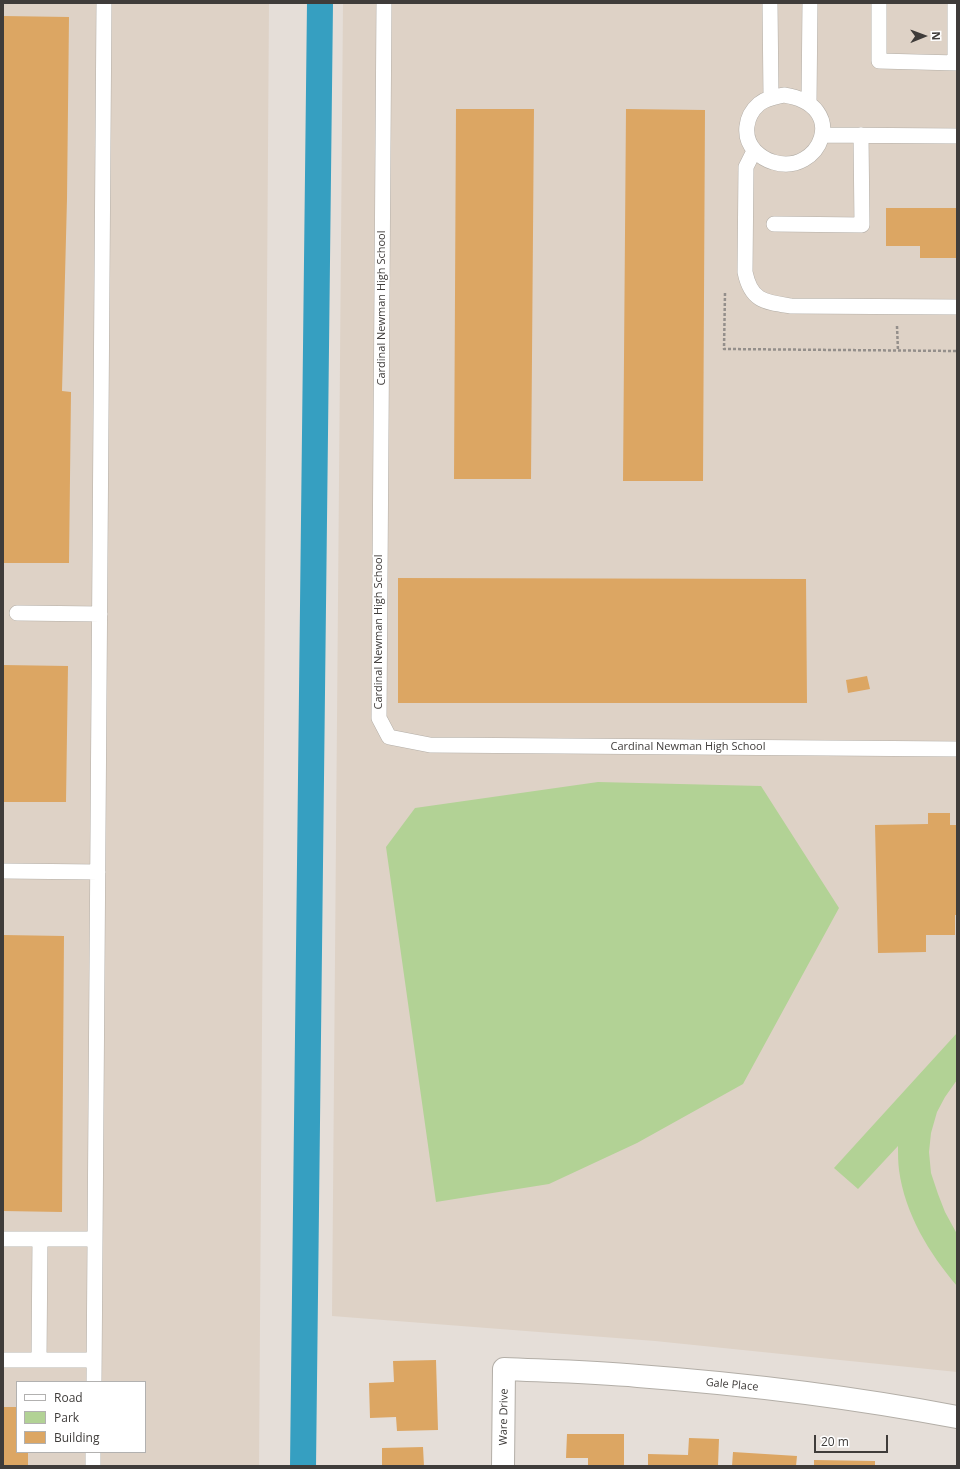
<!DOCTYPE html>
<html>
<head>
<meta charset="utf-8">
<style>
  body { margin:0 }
  #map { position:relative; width:960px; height:1469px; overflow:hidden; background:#e5ded8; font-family:"Open Sans",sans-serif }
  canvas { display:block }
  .frame { position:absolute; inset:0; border:4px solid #3f3c3a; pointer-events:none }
  .legend { position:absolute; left:16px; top:1381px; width:130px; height:72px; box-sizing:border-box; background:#fff; border:1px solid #b2b1b0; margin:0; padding:5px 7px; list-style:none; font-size:12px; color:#3f3c3a }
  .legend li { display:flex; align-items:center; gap:8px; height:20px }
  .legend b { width:20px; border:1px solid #b2b1b0 }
  .north { position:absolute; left:904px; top:16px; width:40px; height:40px; -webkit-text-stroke:3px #fff; paint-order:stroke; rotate:89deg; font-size:11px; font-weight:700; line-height:16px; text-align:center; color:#3f3c3a }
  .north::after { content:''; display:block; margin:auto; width:14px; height:18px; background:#3f3c3a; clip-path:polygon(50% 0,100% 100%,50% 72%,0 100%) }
  .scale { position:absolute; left:814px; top:1435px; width:74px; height:18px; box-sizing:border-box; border:2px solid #3f3c3a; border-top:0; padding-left:5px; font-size:12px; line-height:14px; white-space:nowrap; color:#3f3c3a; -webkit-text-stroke:3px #fff; paint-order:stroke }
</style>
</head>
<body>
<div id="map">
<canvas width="960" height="1469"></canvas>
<div class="frame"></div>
<ul class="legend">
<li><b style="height:5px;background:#fff"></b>Road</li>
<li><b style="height:11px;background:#b2d295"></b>Park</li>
<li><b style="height:11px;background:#dca663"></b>Building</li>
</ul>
<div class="north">N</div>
<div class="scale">20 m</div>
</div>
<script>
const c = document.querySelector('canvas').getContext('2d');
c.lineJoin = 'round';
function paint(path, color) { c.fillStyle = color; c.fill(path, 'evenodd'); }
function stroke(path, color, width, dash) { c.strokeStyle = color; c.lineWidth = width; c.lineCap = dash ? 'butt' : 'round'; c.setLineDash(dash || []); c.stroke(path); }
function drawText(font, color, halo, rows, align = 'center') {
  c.font = font + ' "Open Sans",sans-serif'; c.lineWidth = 3; c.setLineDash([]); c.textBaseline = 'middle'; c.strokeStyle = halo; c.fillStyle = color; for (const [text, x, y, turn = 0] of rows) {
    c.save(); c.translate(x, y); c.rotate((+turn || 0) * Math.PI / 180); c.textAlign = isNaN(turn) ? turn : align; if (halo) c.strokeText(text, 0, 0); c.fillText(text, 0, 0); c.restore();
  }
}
paint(new Path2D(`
  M3 3H269L259 1466H3ZM17 1382H145V1452H17Z
  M343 3H957V1372L655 1341 332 1316Z`), '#ded2c6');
paint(new Path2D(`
  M598 782 761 786 839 908 743 1084 637 1143 549 1184 436 1202 386 847 415 808Z
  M957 1033V1080L945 1097 937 1112 931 1133 929 1152 931 1173 938 1194 945 1212 957 1234V1286C929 1253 905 1214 899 1170 898 1162 898 1154 898 1146L858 1189 834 1168Z`), '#b2d295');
stroke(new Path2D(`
  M303 1466 320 3`), '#369fc1', 26);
paint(new Path2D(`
  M3 16 69 17 67 199 62 391 71 392 69 563H3Z
  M456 109H534L531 479H454Z
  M626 109 705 110 703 481H623Z
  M886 208H957V258H920V246H886Z
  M398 578 806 579 807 703H398Z
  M3 665 68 666 66 802H3Z
  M867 676 870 689 848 693 846 680Z
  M928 813H950V825H957V915H955V935H926V952L878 953 875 825 928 824Z
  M3 935 64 936 62 1212 3 1211Z
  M436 1360 438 1430 397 1431 396 1417 370 1418 369 1383 394 1382 393 1361Z
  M3 1407H17V1452H28V1466H3Z
  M567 1434H624V1466H588V1458H566Z
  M689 1438 719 1439 718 1466H648V1454L688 1455Z
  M423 1447 424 1466H382V1448Z
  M733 1452 797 1456 796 1466H732Z
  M814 1460 875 1461V1466H814Z`), '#dca663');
const service = new Path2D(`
  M384 3 379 718 389 737 430 745 957 749
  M770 3 771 97
  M879 3V61L957 63
  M955 63V3
  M784 95C851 105 820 177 773 162 766 160 760 156 755 151 742 137 745 116 759 104 766 98 775 97 784 95Z
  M809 103 810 3
  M822 135 957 136
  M754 151 746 167 745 272C751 301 764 302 791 306L957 307
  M774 224 862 225 861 135
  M17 613 100 614
  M3 871 98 872
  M3 1239H95
  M3 1360H94
  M39 1360 40 1239
  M94 1382 104 3
  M93 1466V1452`);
const minor = new Path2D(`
  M503 1466 504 1369C549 1371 594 1372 638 1376 745 1384 852 1397 957 1417`);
stroke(service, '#b3aea7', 16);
stroke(minor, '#b3aea7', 24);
stroke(new Path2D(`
  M725 293 724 349 957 351
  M897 326 898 351`), '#948f8b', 2.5, [3, 2]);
stroke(service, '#fff', 15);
stroke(minor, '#fff', 22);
drawText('11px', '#3f3c3a', '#fff', [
  ["Cardinal Newman High School",382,308,-90],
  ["Cardinal Newman High School",379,632,-90],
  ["Cardinal Newman High School",688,747],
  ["Gale Place",732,1385,5],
  ["Ware Drive",504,1417,-89]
]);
</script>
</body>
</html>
